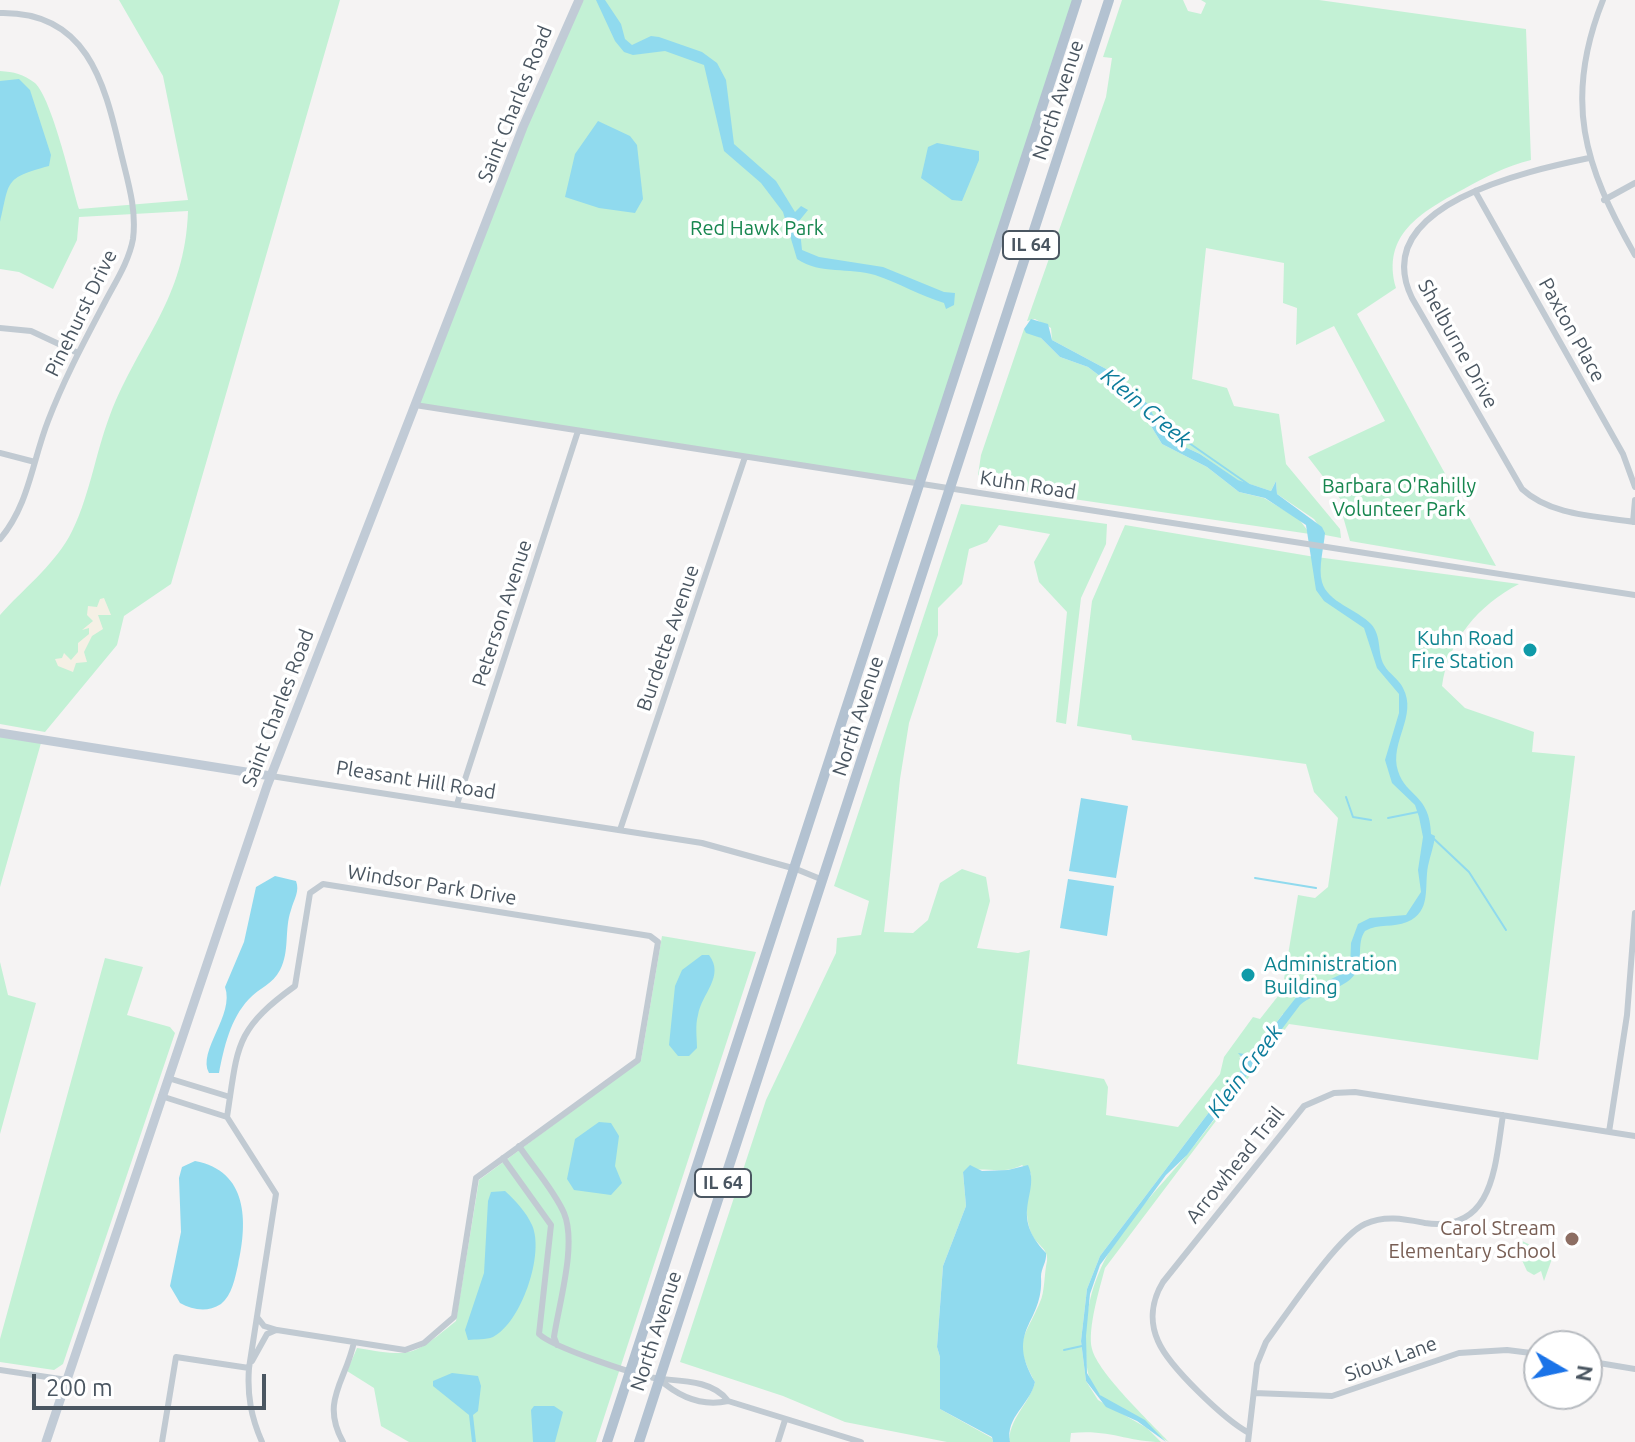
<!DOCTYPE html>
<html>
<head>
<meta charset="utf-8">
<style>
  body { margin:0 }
  #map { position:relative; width:1635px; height:1442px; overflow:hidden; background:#f5f3f3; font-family:Ubuntu,sans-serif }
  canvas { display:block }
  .north { position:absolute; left:1523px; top:1330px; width:80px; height:80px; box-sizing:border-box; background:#fff; border:2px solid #b7bbc0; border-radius:50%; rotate:99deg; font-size:22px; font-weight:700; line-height:32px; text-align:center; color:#4a5661 }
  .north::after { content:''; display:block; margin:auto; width:28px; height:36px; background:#1a73e8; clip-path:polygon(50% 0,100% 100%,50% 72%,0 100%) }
  .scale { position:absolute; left:32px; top:1374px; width:234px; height:36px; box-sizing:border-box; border:4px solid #4a5661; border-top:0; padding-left:10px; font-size:24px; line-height:28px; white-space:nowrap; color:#4a5661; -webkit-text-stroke:6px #fff; paint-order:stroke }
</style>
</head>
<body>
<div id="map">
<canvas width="1635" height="1442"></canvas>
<div class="north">N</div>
<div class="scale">200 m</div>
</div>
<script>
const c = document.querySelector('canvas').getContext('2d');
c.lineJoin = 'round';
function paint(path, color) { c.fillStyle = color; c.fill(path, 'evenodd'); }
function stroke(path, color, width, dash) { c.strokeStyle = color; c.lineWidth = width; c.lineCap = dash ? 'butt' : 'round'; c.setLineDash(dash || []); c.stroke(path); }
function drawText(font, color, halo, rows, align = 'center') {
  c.font = font + ' Ubuntu,sans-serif'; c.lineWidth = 7; c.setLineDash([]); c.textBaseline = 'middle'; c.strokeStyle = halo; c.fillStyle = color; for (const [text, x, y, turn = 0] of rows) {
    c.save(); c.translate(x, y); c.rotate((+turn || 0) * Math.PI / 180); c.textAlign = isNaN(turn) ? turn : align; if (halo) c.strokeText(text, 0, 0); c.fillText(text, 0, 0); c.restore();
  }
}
paint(new Path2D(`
  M119 0H340L171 584 124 616 117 645 45 732 0 724V615C23 589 51 568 69 537 89 501 95 454 110 415 140 338 185 300 188 211L79 217 77 240 53 289 19 272 0 269V71C14 72 23 74 35 83 52 99 71 182 79 209L188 200 163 76Z
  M580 0H1075L918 482 414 406 554 51Z
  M1122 0H1183L1188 11 1201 14 1206 3 1201 0H1319L1526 29 1531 160C1506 166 1485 177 1462 190 1421 212 1381 235 1396 288L1357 314 1496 566 1350 541 1342 513 1348 509 1308 457 1385 421 1334 326 1296 345 1297 308 1283 303 1284 263 1206 248 1192 379 1227 388 1234 406 1279 414 1286 464 1340 529 1341 538 1325 535 1314 519 1277 494 1276 481 1271 491 1237 480 1200 454 1172 441 1141 398 1127 392 1108 370 1052 340 1051 328 1035 319 1027 321 1106 97 1112 58 1103 57Z
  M1024 329 1041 338 1060 357 1088 367 1138 405 1162 444 1207 467 1239 492 1264 498 1299 519 1310 534 999 488 978 475 981 455Z
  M961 504 1107 524 1106 544 1081 598 1066 724 1056 722 1067 612 1039 582 1034 562 1050 534 999 525 987 542 969 549 962 584 938 608V635L909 723 900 779 884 932 913 933 928 920 940 883 962 869 986 877 990 901 977 948 1018 953 1030 950 1017 1064 1104 1079 1108 1087 1106 1115 1178 1127 1220 1074 1224 1057 1253 1017 1260 1019 1282 991 1298 895 1315 898 1328 887 1338 818 1314 792 1306 764 1132 740 1131 735 1077 726 1092 601 1125 525 1309 556 1519 584C1479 605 1448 640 1442 686L1465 708 1534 732 1532 752 1575 756 1538 1060 1289 1024 1105 1268C1100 1287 1087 1330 1092 1349 1098 1373 1151 1423 1169 1442 1158 1438 1152 1425 1142 1419 1128 1411 1111 1408 1100 1395 1086 1380 1086 1364 1086 1344 1084 1257 1138 1214 1189 1152 1224 1110 1252 1063 1287 1020L1283 1014 1251 1055 1239 1057 1245 1061 1241 1070 1100 1256 1087 1289 1081 1341 1086 1381 1098 1400 1147 1428 1161 1442C1128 1442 1110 1429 1071 1433L1070 1442H1010L1009 1439C1012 1415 1029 1404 1035 1382 1013 1340 1023 1342 1040 1302 1045 1292 1044 1274 1047 1261 1049 1249 1036 1244 1032 1235 1023 1213 1028 1196 1031 1174L1022 1165C1002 1176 982 1165 963 1172L966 1206 943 1266 937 1347 940 1357V1409L992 1438 993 1442H947L845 1422 783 1396 680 1362 766 1100 836 953 837 938 861 935 869 901 834 886Z
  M0 736 41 743 0 887Z
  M662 936 756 952 596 1442H409L381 1426 374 1388 347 1371 357 1348C412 1357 412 1357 456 1321L479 1180 641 1060Z
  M105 958 143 967 127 1015 170 1027 175 1033 63 1364 54 1370 0 1362V1339Z
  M0 962 8 995 36 1003 0 1134Z
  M1518 1239 1553 1256 1544 1281 1541 1271 1534 1275 1527 1271 1515 1245Z`), '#c3f1d5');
paint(new Path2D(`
  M104 598 111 615H98L103 629 92 636 84 652 87 662 76 663 73 672 58 666 55 659 62 658 64 653 71 660 78 652V643L89 634V628L82 630 93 621 87 615 88 606 97 607 100 599Z`), '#f5f0e5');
paint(new Path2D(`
  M596 0H605L621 24 625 39 632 45 651 36 659 37 702 52 717 63 726 80 734 144 776 181 795 212 801 206 808 210 799 221 802 250 819 257 883 267 944 292 955 293 954 305 946 309 944 303C921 296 899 283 875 275 849 267 821 275 797 259L783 212 761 183 724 151 704 65 665 51 633 55 624 52 615 41Z
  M19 79 30 90 51 155 49 166C3 178 10 182 0 222V81Z
  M598 121 630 136 637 145 643 199 635 213 599 208 565 197 575 154Z
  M937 143 979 151V160L962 201 952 200 921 178 928 147Z
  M1031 319 1048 324 1052 340 1108 370 1127 392 1147 403 1162 432 1172 441 1200 454 1238 480 1271 491 1276 481 1277 494 1322 527 1325 533C1324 547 1318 568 1322 582 1327 602 1358 610 1371 624 1382 636 1377 652 1384 665 1389 674 1399 679 1403 688 1418 716 1389 742 1398 771 1406 797 1430 794 1431 834L1435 836C1434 846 1430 856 1428 866 1424 886 1432 912 1407 922 1393 928 1379 923 1365 931 1356 944 1364 960 1355 974 1343 991 1316 991 1300 1005L1187 1155 1166 1175 1100 1265 1090 1294 1086 1336 1087 1373 1100 1395 1145 1420 1166 1442 1137 1421 1106 1407 1086 1381 1081 1341 1087 1289 1100 1256 1241 1070 1245 1061 1238 1053 1251 1055 1298 995 1350 970 1351 943 1358 924 1370 918 1406 915 1421 892 1418 870 1423 837 1419 817 1415 805 1392 783 1385 760 1399 713V694L1377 668 1364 628 1324 601 1316 590 1306 525 1265 498 1239 492 1207 467 1162 444 1138 405 1088 367 1060 357 1041 338 1026 333 1024 329Z
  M1081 798 1128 806 1116 878 1069 871Z
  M275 876 296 881C300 891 294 899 291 910 284 930 290 951 280 970 273 984 259 988 249 999 230 1019 224 1048 219 1073H209C197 1051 235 1015 225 987L244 942 256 887Z
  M1068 879 1114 886 1107 936 1060 928Z
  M702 955H709C725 976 702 993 698 1015 695 1025 697 1038 697 1048L689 1056H678L669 1045 675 986 682 970Z
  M599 1122 611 1123 619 1136 615 1166 622 1183 611 1195 574 1190 567 1179 575 1139Z
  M195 1161C248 1171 248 1221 238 1265 235 1278 232 1295 221 1304 207 1313 193 1310 180 1303L170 1286 181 1232 179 1178 182 1167Z
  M970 1165 982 1171 1008 1170 1028 1165C1041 1194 1008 1213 1046 1253 1047 1262 1041 1268 1041 1277 1044 1324 1004 1329 1035 1382 1030 1405 1005 1417 1010 1442H993L992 1437 940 1409V1357L937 1347 943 1266 966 1206 963 1172Z
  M505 1191C516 1201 526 1212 532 1225 545 1254 521 1323 493 1337 486 1340 476 1339 468 1340L465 1330 484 1273 488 1201 491 1192Z
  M452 1373 478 1376 481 1386 478 1411 473 1415 476 1442H472L469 1415 433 1386V1381Z
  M534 1406H554L563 1412 555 1442H533L531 1410Z`), '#90daee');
stroke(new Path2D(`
  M1156 420 1248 484
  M1346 797 1353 817 1371 820
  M1388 818 1418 812
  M1433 838 1469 872 1506 930
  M1255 878 1316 888
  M1064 1350 1082 1346`), '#90daee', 2);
stroke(new Path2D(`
  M1603 0C1563 100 1584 166 1635 255
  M0 13C86 11 104 81 120 149 127 179 137 208 133 239 129 261 116 281 106 300 85 340 64 379 48 421 32 462 29 505 0 539
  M1589 158C1527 171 1367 205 1412 298L1522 489C1551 516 1597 516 1635 522
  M1475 191 1623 454 1635 487
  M1604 200 1635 183
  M0 328 31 331 78 353
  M415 405 1635 595
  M0 453 35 462
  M1633 522 1635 500
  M271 776 702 843 796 869 823 880
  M457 804 578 431
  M620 830 745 457
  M168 1078 230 1097
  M161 1096 227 1117
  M1609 1132 1627 1015 1635 913
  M519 1146C533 1167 554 1190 564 1213 577 1244 559 1303 554 1337L557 1345
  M503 1158 551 1225 539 1334C552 1347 640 1377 661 1379 683 1381 714 1381 728 1401
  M257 1317 264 1326 277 1330 405 1350 424 1343 454 1317 476 1178 638 1060 658 942 650 936 323 884 310 893 295 986C234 1030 238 1046 227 1117L276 1194 249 1368C247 1395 251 1417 262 1442
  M252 1361 267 1334 276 1330
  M1587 1361 1635 1369
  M0 1370 67 1380
  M659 1379C679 1397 701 1407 728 1401L861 1442
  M1254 1393 1332 1396 1459 1353 1507 1350 1539 1354
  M1249 1433C1225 1420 1169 1367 1158 1341 1149 1321 1152 1300 1163 1282L1304 1106 1334 1093 1355 1092 1635 1136
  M162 1442 176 1357 249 1368
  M343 1442C320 1401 346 1381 354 1342
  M778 1442 785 1420
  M1248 1442 1257 1364 1266 1342C1286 1315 1338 1236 1365 1224 1385 1215 1404 1219 1425 1223 1495 1233 1495 1163 1503 1115`), '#c1cad2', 6);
stroke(new Path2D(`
  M0 733 271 776
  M46 1442 267 786 523 127 579 0`), '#c1cbd6', 9);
stroke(new Path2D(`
  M607 1442 1077 0
  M639 1442 1109 0`), '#b3c2d1', 10);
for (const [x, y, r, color] of [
  [1530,650,8,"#0f9aa8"],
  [1248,975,8,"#0f9aa8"],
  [1572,1239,8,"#8d6e63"]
]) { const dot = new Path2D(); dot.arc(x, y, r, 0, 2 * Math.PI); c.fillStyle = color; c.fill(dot); stroke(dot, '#fff', 3); }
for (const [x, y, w] of [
  [1031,245,56],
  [723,1183,56]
]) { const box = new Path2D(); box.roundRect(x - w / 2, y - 14, w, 28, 6); c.fillStyle = '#fff'; c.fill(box); stroke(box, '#4a5661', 2); }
drawText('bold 18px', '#4a5661', null, [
  ["IL 64",1031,245],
  ["IL 64",723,1183]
]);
drawText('20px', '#4a5661', '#fff', [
  ["North Avenue",1058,100,-72],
  ["Saint Charles Road",515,104,-68],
  ["Pinehurst Drive",81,313,-64],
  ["Paxton Place",1572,330,61],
  ["Shelburne Drive",1458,344,61],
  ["Kuhn Road",1028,485,9],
  ["Peterson Avenue",502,613,-72],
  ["Burdette Avenue",668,638,-71],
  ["Saint Charles Road",278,708,-69],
  ["North Avenue",858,716,-72],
  ["Pleasant Hill Road",416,780,9],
  ["Windsor Park Drive",432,885,9],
  ["Arrowhead Trail",1235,1165,-51],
  ["North Avenue",656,1331,-72],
  ["Sioux Lane",1391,1359,-20]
]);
drawText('20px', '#17864f', '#fff', [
  ["Red Hawk Park",757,228],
  ["Barbara O'Rahilly",1399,486],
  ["Volunteer Park",1399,509]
]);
drawText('20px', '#0d838f', '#fff', [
  ["Kuhn Road",1514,638],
  ["Fire Station",1514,661],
  ["Administration",1264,964,"left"],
  ["Building",1264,987,"left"]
], 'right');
drawText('20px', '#785e54', '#fff', [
  ["Carol Stream",1556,1228],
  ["Elementary School",1556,1251]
], 'right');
drawText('italic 22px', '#0c7c9b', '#fff', [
  ["Klein Creek",1146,408,40],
  ["Klein Creek",1245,1071,-53]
]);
</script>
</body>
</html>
